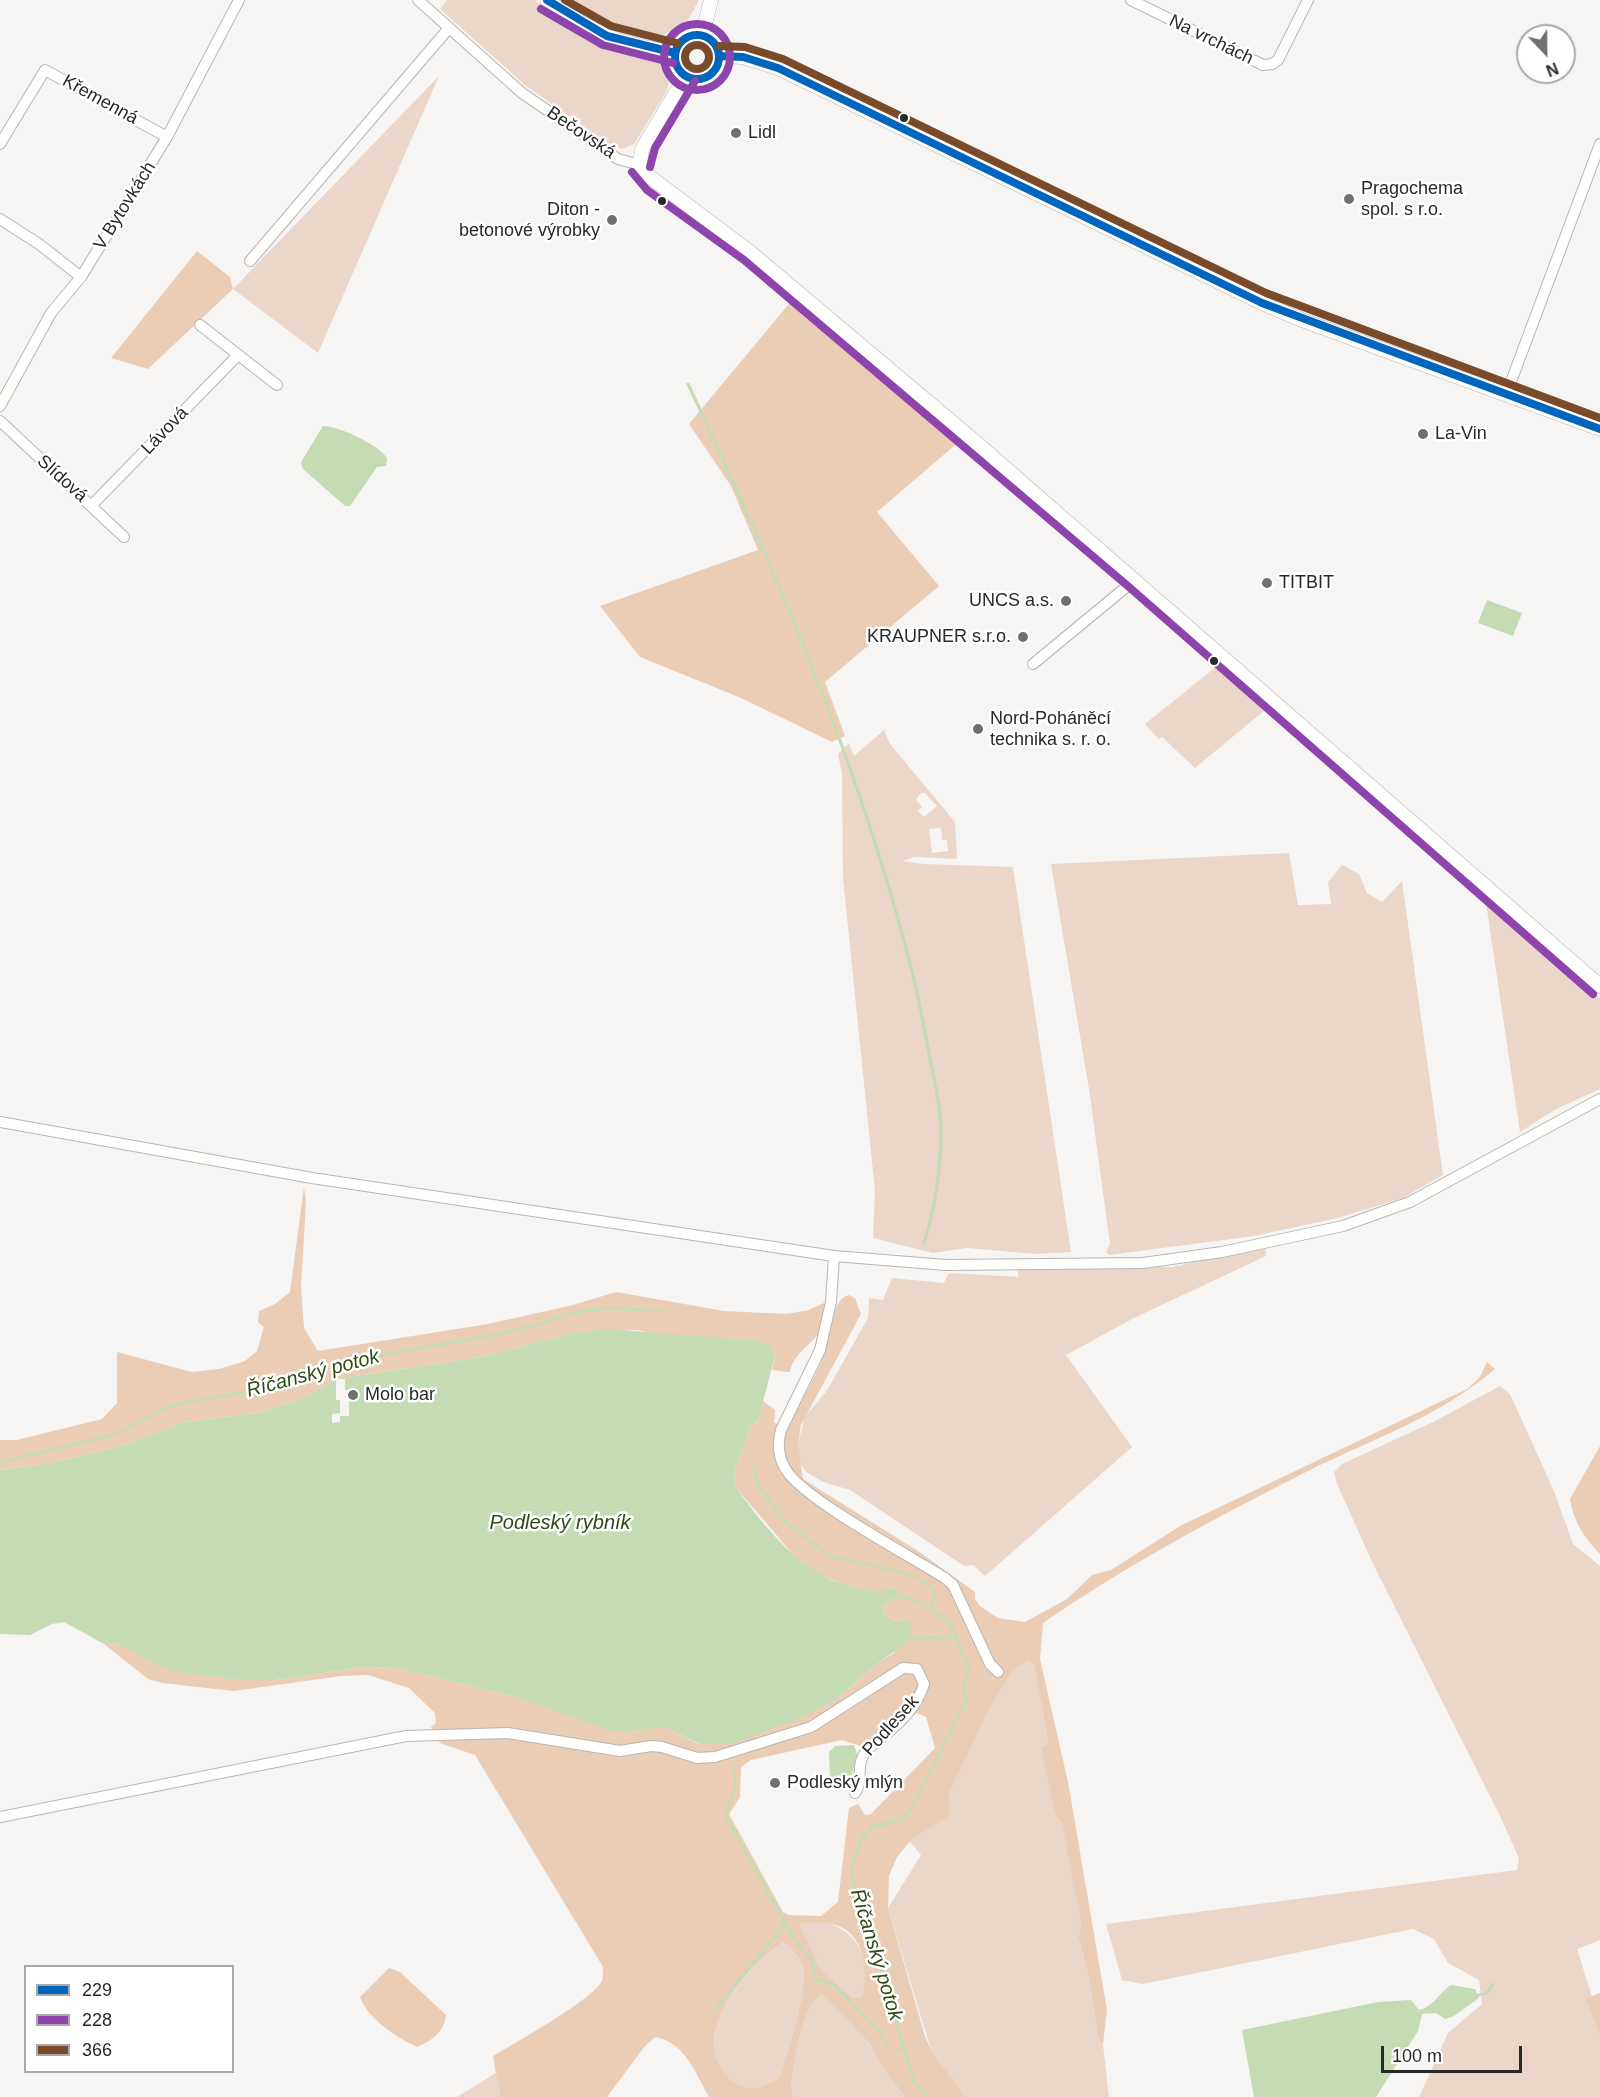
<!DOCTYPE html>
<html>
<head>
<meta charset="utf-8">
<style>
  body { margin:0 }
  #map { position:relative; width:1600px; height:2097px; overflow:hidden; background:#f6f5f3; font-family:Arial,sans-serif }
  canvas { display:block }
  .legend { position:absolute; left:24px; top:1965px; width:210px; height:108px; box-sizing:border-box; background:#fff; border:2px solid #a9a9a9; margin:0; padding:8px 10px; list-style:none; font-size:18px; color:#292927 }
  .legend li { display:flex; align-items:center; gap:12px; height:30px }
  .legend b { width:30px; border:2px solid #a9a9a9 }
  .north { position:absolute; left:1516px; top:24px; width:60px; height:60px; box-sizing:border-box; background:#fff; border:2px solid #a9a9a9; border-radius:50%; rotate:158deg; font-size:16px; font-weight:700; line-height:24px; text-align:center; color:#292927 }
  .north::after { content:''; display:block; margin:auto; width:21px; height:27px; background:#71706e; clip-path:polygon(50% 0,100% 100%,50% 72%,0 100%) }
  .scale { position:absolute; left:1381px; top:2046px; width:141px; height:27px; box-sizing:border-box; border:3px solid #292927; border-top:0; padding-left:8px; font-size:18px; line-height:21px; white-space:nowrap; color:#292927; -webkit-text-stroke:4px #fff; paint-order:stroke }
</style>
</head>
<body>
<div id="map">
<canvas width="1600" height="2097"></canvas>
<ul class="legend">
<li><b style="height:8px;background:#0065bd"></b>229</li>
<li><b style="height:8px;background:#8e44ad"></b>228</li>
<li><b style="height:8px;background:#7a4b2a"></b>366</li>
</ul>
<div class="north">N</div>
<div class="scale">100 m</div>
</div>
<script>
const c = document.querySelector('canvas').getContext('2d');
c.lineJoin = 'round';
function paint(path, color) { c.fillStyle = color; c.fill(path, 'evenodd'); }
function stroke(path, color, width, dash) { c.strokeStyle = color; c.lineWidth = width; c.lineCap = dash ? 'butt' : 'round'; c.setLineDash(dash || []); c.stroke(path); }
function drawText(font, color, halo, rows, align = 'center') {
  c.font = font + ' Arial,sans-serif'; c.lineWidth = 5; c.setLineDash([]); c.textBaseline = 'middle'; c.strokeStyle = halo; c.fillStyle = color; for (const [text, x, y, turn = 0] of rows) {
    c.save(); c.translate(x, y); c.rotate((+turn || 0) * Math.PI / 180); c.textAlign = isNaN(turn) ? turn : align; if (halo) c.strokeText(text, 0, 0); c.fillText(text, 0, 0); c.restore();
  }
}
paint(new Path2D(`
  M447 0H535L587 37 619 51 667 64 671 74 667 91 634 144 622 149 605 142 525 85 440 9Z
  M563 0H699L686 24 663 35 636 34 596 23Z
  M439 76 318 353 233 289Z
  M1221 663 1264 700 1265 710 1195 768 1162 737 1159 739 1145 724Z
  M884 730 890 744 955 822 957 859 914 857 902 861 924 864 1013 867 1071 1252 1036 1254 967 1248 933 1253 873 1238 875 1191 843 878 842 774 838 754 849 743 854 756ZM921 793H925L937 806 924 817 918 811 922 807 916 800ZM941 828 942 840H947L948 851 932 853 929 829Z
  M1289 853 1298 905 1331 904 1328 882 1342 865 1359 874 1367 893 1382 902 1402 881 1443 1175 1403 1198 1338 1218 1254 1236 1109 1255 1106 1252 1110 1244 1089 1089 1051 864Z
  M1485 896 1600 998V1089L1554 1110 1520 1132Z
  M1265 1246 1266 1256 1134 1318 1066 1355 1132 1447 985 1576 973 1565 964 1566 850 1490 823 1482 806 1472 799 1462 798 1444 805 1416 826 1392 868 1318 869 1298 883 1300 892 1278 944 1283 949 1273 1019 1277 1016 1268 1172 1267Z
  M1500 1386 1510 1394 1554 1491 1573 1544 1600 1566V1940L1577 1949 1592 1997 1585 1999 1600 2036V2097H1419L1448 2033 1482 2004 1479 1980 1448 1963 1434 1939 1413 1929 1143 1984 1122 1980 1106 1924 1517 1870 1519 1858 1499 1814 1374 1566 1337 1484 1334 1472 1342 1464 1433 1422Z
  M1029 1660 1034 1664 1048 1744 1056 1817 1062 1824 1071 1867 1081 1923 1078 1937 1088 1973 1098 2038 1103 2044 1109 2097H966L931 2050 888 1908 921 1855 909 1841 951 1815 949 1793 991 1706 1014 1668Z
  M798 1923C809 1923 826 1921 836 1926 864 1939 872 1971 861 1998H853L827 1975 819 1966Z
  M784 1942C791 1949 801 1958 803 1968 808 1992 787 2052 780 2077 770 2083 758 2090 746 2087 722 2082 710 2053 715 2032 725 1994 754 1963 784 1942Z
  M821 1994 869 2043 887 2074 905 2097H794C786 2085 803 2018 811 2005 813 2001 818 1997 821 1994Z
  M496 2073 500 2097H457Z`), '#ead7c9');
paint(new Path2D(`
  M197 251 230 277 233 289 148 369 111 358Z
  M793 299 961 440 877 512 939 586 825 682 845 736 832 742 741 698 640 657 600 606 758 550 731 486 689 424Z
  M304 1187 306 1203 301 1286 304 1328 318 1351 488 1324 573 1305 616 1292 724 1311 787 1314 809 1310 828 1301C827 1308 828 1319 824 1326 816 1342 793 1352 790 1372L772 1370 775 1356 637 1330 578 1332 481 1357 336 1379 306 1397 262 1412 180 1423 126 1445 52 1463 0 1470V1440H17L102 1419 117 1403V1352L192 1372 219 1369 245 1361 257 1351 264 1327 258 1322 259 1311 275 1304 290 1292Z
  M849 1295 855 1298 861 1314 801 1425 798 1444 803 1479 918 1551 975 1592V1599L980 1606 998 1618 1025 1622 1067 1599 1092 1575 1111 1570 1180 1526 1467 1389 1480 1377 1487 1362 1495 1369C1439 1417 1373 1439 1308 1471 1217 1517 1127 1565 1043 1623L1040 1659 1068 1782 1107 2010 1103 2044 1098 2038 1088 1973 1078 1937 1081 1923 1062 1824 1056 1817 1041 1748 1048 1744 1034 1664 1029 1660 1014 1669 991 1706 949 1793 951 1815 911 1840 897 1857 889 1876 888 1908 925 2036 931 2050 966 2097H905L887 2074 869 2043 821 1994C818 1998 813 2001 811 2005 803 2018 786 2085 794 2097H709C696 2074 685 2042 655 2037L645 2046 607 2097H500L493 2056C515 2043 592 2000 602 1981 603 1978 603 1971 603 1967L475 1755 440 1743 431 1727 436 1723 435 1713 409 1688 368 1675 341 1676 234 1691 162 1683 148 1679 104 1644 117 1643 187 1672 237 1680H275L364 1667 396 1668 519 1698 631 1731 654 1726 665 1727 698 1744H731L834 1701 878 1663 894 1653 904 1620 894 1622 883 1612 884 1605 901 1594 893 1588 881 1593 847 1586 813 1572 797 1559 736 1488 734 1473 750 1427 758 1420 763 1401 775 1410 774 1423 787 1425C800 1401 818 1375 826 1349 831 1334 832 1298 849 1295ZM916 1713 926 1717 935 1748 871 1814 865 1815 858 1804 849 1808 838 1902 821 1916 789 1915 783 1912 729 1814 740 1797 741 1767 751 1760 842 1740 864 1747 889 1737ZM799 1923C809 1923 821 1922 832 1924 864 1930 871 1974 861 1998H853L827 1975 819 1966ZM784 1942C791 1949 801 1958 803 1968 808 1992 787 2052 780 2077 770 2083 758 2090 746 2087 722 2082 710 2053 715 2032 725 1994 753 1963 784 1942Z
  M1600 1446V1554C1585 1539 1573 1521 1570 1499Z
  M389 1968 400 1972 446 2015C444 2032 433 2040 417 2047 396 2037 368 2019 360 1997Z
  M1600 1993V2036L1585 1999Z`), '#ebcdb6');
paint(new Path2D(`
  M323 426C339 426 379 445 387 458L386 466 377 467 350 506H345L303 469 301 462Z
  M1487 600 1522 613 1513 636 1478 623Z
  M608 1329 761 1341 771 1347 775 1356 758 1420 750 1427 734 1473 736 1488C767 1529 804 1579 858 1588 871 1591 880 1593 893 1588L901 1594 884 1605 883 1612 894 1622 904 1620 910 1623 912 1628 908 1642 878 1663 834 1701 795 1720 731 1744H699L665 1727 619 1732 605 1729 519 1698 396 1668 364 1667 275 1680H237L167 1670 117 1643 104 1644 64 1622 52 1624 30 1635 0 1634V1470L52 1463 126 1445 180 1423 262 1412 306 1397 336 1379 481 1357 578 1332Z
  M854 1745 857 1754 849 1787 839 1788 830 1778 829 1752 835 1746Z
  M1451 1985 1475 1989 1479 1998 1454 2016 1445 2019 1436 2013 1422 2014 1418 2031 1376 2097H1254L1242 2030 1378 2002 1411 2000 1419 2010C1433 2007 1439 1993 1451 1985Z`), '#c4dbb4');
paint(new Path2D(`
  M336 1379H345V1390H351V1400L349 1401V1416H340V1422L332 1423V1414L340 1413V1400H336Z`), '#f6f5f3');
stroke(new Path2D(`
  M688 384C774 566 854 753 906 948 917 987 924 1025 931 1064 936 1087 941 1111 941 1136 940 1172 935 1209 924 1243
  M0 1462 117 1434 169 1406 251 1391 345 1361 490 1336 547 1322 569 1313 605 1308 667 1311
  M754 1468 757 1484 786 1522 829 1556 908 1574 932 1586 935 1594 931 1608 951 1625 970 1669 964 1683 966 1701 909 1813 899 1820 872 1827 861 1840 852 1865 854 1888 874 1943 914 2081 931 2097
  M893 1596 913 1599 931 1608
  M910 1638 956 1637
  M734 1770C739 1795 729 1796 726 1817L795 1940 813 1962 815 1978 835 1986 881 2032 887 2046
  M1479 1995 1487 1993 1493 1984
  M717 2007 786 1923
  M898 2050 906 2052`), '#c4dbb4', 3);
const street = new Path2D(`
  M418 0 522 93 618 159 640 165
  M1131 0 1263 65 1272 64 1278 60 1308 0
  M0 144 45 70 167 137
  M0 219 39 244 81 277
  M250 261 449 28
  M200 325 277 385
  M1506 395 1600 144
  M0 406 51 313 81 277 167 137 239 0
  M0 421 124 537
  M91 506 238 355
  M1033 664 1136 579
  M0 1122 312 1178 834 1256 946 1265 1143 1263 1222 1252 1343 1226 1410 1202 1600 1099
  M834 1256 831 1302 820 1350 781 1430C777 1444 778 1457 786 1470 805 1500 910 1556 945 1578L953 1585 990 1664 998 1672
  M0 1817 406 1736 508 1733 620 1751 651 1746 662 1747 697 1758 715 1757 811 1727 903 1668 917 1669 924 1684C918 1705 902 1721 885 1735 877 1742 866 1748 862 1758 857 1771 863 1781 855 1793`);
const secondary = new Path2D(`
  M547 0C596 35 616 43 675 53
  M675 57a22 22 0 1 1 44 0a22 22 0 1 1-44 0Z
  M702 35 711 0
  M719 56 743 57 778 68 1262 303 1302 320 1600 429
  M686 76 642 149 640 165 646 174 750 252 972 439 1600 986`);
stroke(street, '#b7b6b4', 12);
stroke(secondary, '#b7b6b4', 15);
stroke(street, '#fefefd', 10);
stroke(secondary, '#fefefd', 14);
stroke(new Path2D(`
  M547 0 607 36 675 53
  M675 57a22 22 0 1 1 44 0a22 22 0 1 1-44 0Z
  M719 56 743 57 778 68 1262 303 1600 429`), '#0065bd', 8);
stroke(new Path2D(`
  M541 9 603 45 673 63
  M664 57a33 33 0 1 1 66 0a33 33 0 1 1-66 0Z
  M650 167 655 148 695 81
  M632 172 647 190 744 260 1129 587 1593 994`), '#8e44ad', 8);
stroke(new Path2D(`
  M565 0 611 26 677 43
  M685 57a12 12 0 1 1 24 0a12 12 0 1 1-24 0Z
  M719 46 745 47 783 59 1266 293 1600 418`), '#7a4b2a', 8);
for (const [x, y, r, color] of [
  [904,118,5,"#292927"],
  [736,133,6,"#71706e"],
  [1349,199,6,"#71706e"],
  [662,201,5,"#292927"],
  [612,220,6,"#71706e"],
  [1423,434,6,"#71706e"],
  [1267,583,6,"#71706e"],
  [1066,601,6,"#71706e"],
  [1023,637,6,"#71706e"],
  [1214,661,5,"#292927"],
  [978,729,6,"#71706e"],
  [353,1395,6,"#71706e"],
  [775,1783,6,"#71706e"]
]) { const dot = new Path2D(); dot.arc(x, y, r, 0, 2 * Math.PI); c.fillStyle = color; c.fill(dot); stroke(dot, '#fff', 2); }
drawText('18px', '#292927', '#fff', [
  ["Na vrchách",1211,40,26],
  ["Křemenná",100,100,29],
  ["Bečovská",581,133,34],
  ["V Bytovkách",125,206,-58],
  ["Lávová",165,431,-46],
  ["Slídová",62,479,42],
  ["Podlesek",891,1726,-48]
]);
drawText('18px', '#292927', '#fff', [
  ["Lidl",748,133],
  ["Pragochema",1361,189],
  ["spol. s r.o.",1361,210],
  ["Diton -",600,210,"right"],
  ["betonové výrobky",600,231,"right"],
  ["La-Vin",1435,434],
  ["TITBIT",1279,583],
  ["UNCS a.s.",1054,601,"right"],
  ["KRAUPNER s.r.o.",1011,637,"right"],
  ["Nord-Poháněcí",990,719],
  ["technika s. r. o.",990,740],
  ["Molo bar",365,1395],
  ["Podleský mlýn",787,1783]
], 'left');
drawText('italic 20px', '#2d4b13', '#fff', [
  ["Říčanský potok",313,1374,-15],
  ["Podleský rybník",560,1523],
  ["Říčanský potok",876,1955,73]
]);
</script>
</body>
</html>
